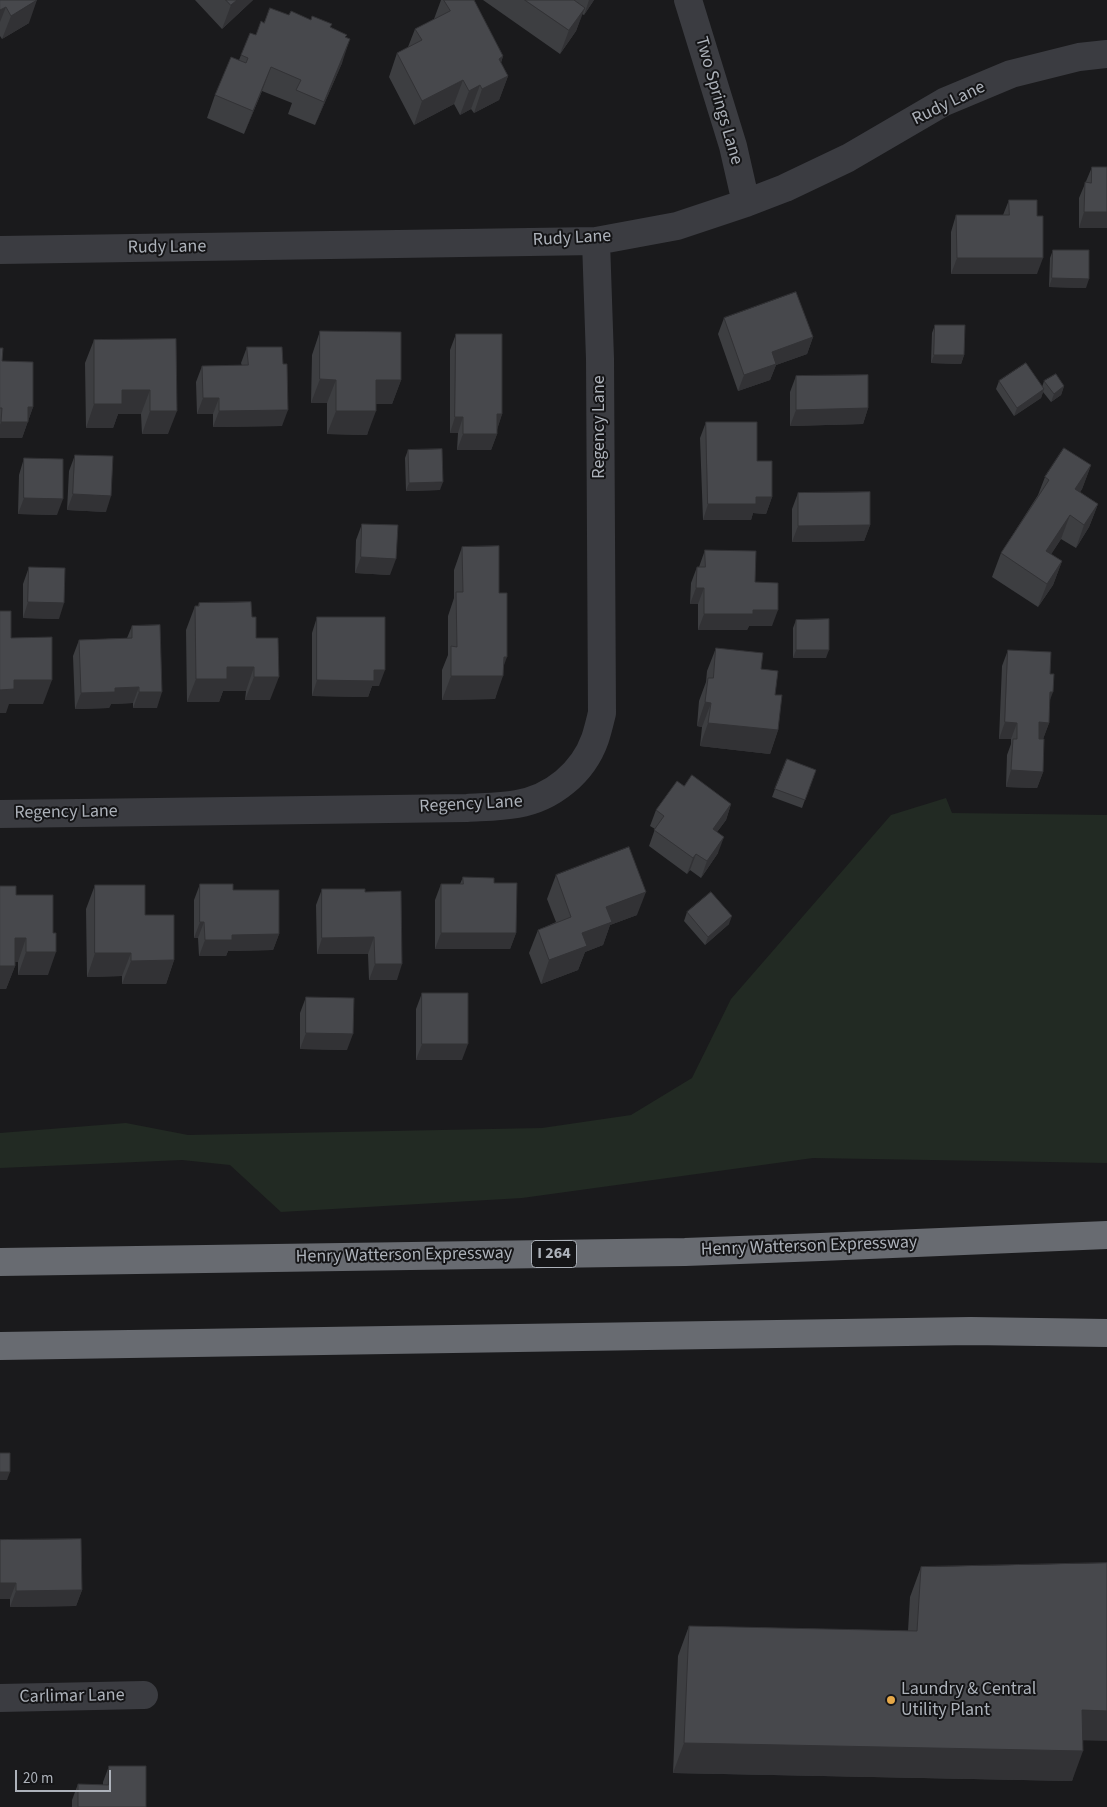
<!DOCTYPE html>
<html>
<head>
<meta charset="utf-8">
<style>
  body { margin:0 }
  #map { position:relative; width:1107px; height:1807px; overflow:hidden; background:#1a1a1c; font-family:"Source Sans 3",sans-serif }
  canvas { display:block }
  .scale { position:absolute; left:15px; top:1770px; width:96px; height:22px; box-sizing:border-box; border:2px solid #adb2ba; border-top:0; padding-left:6px; font-size:15px; line-height:18px; white-space:nowrap; color:#adb2ba; -webkit-text-stroke:4px #151517; paint-order:stroke }
</style>
</head>
<body>
<div id="map">
<canvas width="1107" height="1807"></canvas>
<div class="scale">20 m</div>
</div>
<script>
const c = document.querySelector('canvas').getContext('2d');
c.lineJoin = 'round';
function paint(path, color) { c.fillStyle = color; c.fill(path, 'evenodd'); }
function stroke(path, color, width, dash) { c.strokeStyle = color; c.lineWidth = width; c.lineCap = dash ? 'butt' : 'round'; c.setLineDash(dash || []); c.stroke(path); }
function drawText(font, color, halo, rows, align = 'center') {
  c.font = font + ' "Source Sans 3",sans-serif'; c.lineWidth = 4; c.setLineDash([]); c.textBaseline = 'middle'; c.strokeStyle = halo; c.fillStyle = color; for (const [text, x, y, turn = 0] of rows) {
    c.save(); c.translate(x, y); c.rotate((+turn || 0) * Math.PI / 180); c.textAlign = isNaN(turn) ? turn : align; if (halo) c.strokeText(text, 0, 0); c.fillText(text, 0, 0); c.restore();
  }
}
paint(new Path2D(`
  M946 798 952 813 1107 815V1163L813 1158 522 1198 281 1212 230 1165 182 1160 0 1168V1133L126 1123 188 1135 542 1128 631 1115 692 1078 731 999 891 815Z`), '#222a23');
stroke(new Path2D(`
  M688 0 733 146 746 203
  M0 250 596 241 677 226 746 203 785 188 848 158 944 102 1011 74 1079 57 1107 54
  M0 814 467 808C483 807 501 807 517 804 552 798 583 773 595 739 598 730 600 721 602 713L600 359 596 241
  M0 1698 144 1695`), '#3b3c41', 28);
stroke(new Path2D(`
  M0 1262 685 1252 821 1247 1107 1235
  M0 1346 971 1331 1107 1333`), '#686b71', 28);
paint(new Path2D(`
  M0 0 29 23 2 39 0 36Z
  M195 0H253L222 29Z
  M441 0H474L503 56 501 63 508 76 499 100 474 113 471 109 460 115 454 104 414 125 389 77 397 53 408 47 415 29 434 19Z
  M483 0H594L584 15 582 14 576 31 560 54Z
  M289 15 331 28 346 38 342 63 315 125 288 114 292 103 262 91 244 134 207 118 215 95 239 60 241 55 264 23Z
  M1092 167H1107V228H1079V198Z
  M1009 200 1037 216V274H951V232L956 215H1003Z
  M1053 250 1086 288 1049 287 1050 258Z
  M724 318 813 337 807 354 776 365 770 380 738 391 718 334Z
  M935 325 964 355 961 364 931 363 932 333Z
  M320 331 401 380 392 404H376L367 435 327 434V403H311L312 355Z
  M456 334 502 414 497 429V434L491 450H457L458 433H450V350Z
  M176 339 168 434H142L141 414H118L113 428H86L85 363 94 340Z
  M247 347 282 426 213 427V414H197L196 382 202 366H242L241 363Z
  M0 348 2 361 33 407 22 438H0Z
  M796 376 868 408 863 424 790 426V392Z
  M999 381 1042 387 1044 381 1064 386 1061 395 1051 402 1043 392 1041 398 1014 416 996 389Z
  M706 422 757 461 772 497 766 514 753 513 751 520H703L700 438Z
  M408 450 440 490 406 491 405 458Z
  M75 455 106 512 67 510 69 471Z
  M24 458 57 515 18 514 19 475Z
  M1091 465 1082 489 1080 492 1098 504 1089 527 1076 548 1061 539 1051 554 1062 561 1053 585 1038 607 992 577 1001 553 1038 495 1045 477Z
  M798 493 870 525 864 541 792 542V509Z
  M362 524 390 575 355 573 356 540Z
  M462 547 499 593 504 666 495 699 442 700V670L448 655V616L454 598V570Z
  M705 550 755 582 772 626H749L747 630H698V604H690L691 583 697 567H699Z
  M29 567 59 619 23 618V584Z
  M199 603 252 617 256 638 270 700H245L246 691H223L219 702H187L186 630 195 606H198Z
  M317 617 379 686H372L368 697 312 696V633Z
  M796 620 826 658H793V628Z
  M132 626 157 708H133V703L111 704 109 708 75 709 73 656 79 640 127 638Z
  M716 648 761 669 775 695 778 730 770 754 700 746 702 727 697 726 699 701 706 682 707 671Z
  M1008 650 1049 723 1043 739V772L1037 788 1006 787 1007 755 1011 744V739H999L1002 666Z
  M816 770 802 808 772 797 775 789Z
  M684 786 731 804 726 820 717 832 718 853 701 878 690 870 687 874 649 846 655 829 650 826 656 810Z
  M556 875 637 915 610 925 603 945 585 952 578 970 541 984 529 953 538 930 556 922 547 899Z
  M463 877 494 883 516 933 510 949H435V900L441 884H460Z
  M200 884 233 890 279 934 273 950 228 951 226 956H199L198 938H194V900Z
  M95 885 145 915 174 960 166 984H122V976L87 977 86 909Z
  M0 886 16 895 48 975H18V962H15V966L6 989H0Z
  M322 889 365 892 397 980H369L368 954H317L316 905Z
  M687 912 729 924 705 945 684 921Z
  M422 993 462 1060H416V1009Z
  M306 997 347 1050 300 1049V1013Z
  M0 1540 82 1590 76 1606 10 1607V1599H0Z
  M921 1567 1083 1740 1072 1781 673 1773 678 1656 689 1626 908 1631 910 1597Z
  M109 1766 146 1807H72V1800L78 1784 103 1785V1782Z`), '#3d3e41');
paint(new Path2D(`
  M37 0 29 23 2 39 11 16Z
  M237 0H253L222 29 231 5Z
  M589 0H594L584 15Z
  M6 7 0 22V10Z
  M585 8 576 31 560 54 569 30Z
  M350 39 342 63 315 125 324 102Z
  M503 56 495 80 499 59Z
  M271 67 262 91 244 134 253 111Z
  M508 76 499 100 474 113 482 89Z
  M463 80 454 104 414 125 422 101Z
  M480 85 471 109 460 115 469 91Z
  M1084 212H1107V228H1079Z
  M957 258H1043L1037 274H951Z
  M1052 278 1089 279 1086 288 1049 287Z
  M813 337 807 354 776 365 770 380 738 391 744 375 772 352Z
  M934 355H964L961 364 931 363Z
  M320 379 336 380 327 403H311Z
  M376 380H401L392 404H367Z
  M1064 386 1061 395 1051 402 1054 394Z
  M1044 389 1041 398 1014 416 1017 408Z
  M122 390H150L141 414H118L113 428H86L94 404Z
  M203 398H219L213 414H197Z
  M28 407H33L22 438H0V425L1 422Z
  M868 408 863 424 790 426 796 410Z
  M288 410 282 426 213 427 219 411Z
  M150 411H177L168 434H142Z
  M336 411H376L367 435 327 434Z
  M497 414H502L497 430Z
  M455 417H463L458 433H450Z
  M463 434H497L491 450H457Z
  M1091 465 1082 489 1067 513 1075 489Z
  M443 482 440 490 406 491 409 483Z
  M73 494 111 496 106 512 67 510Z
  M756 497H772L766 514 753 513 751 520H703L708 504Z
  M24 498 63 499 57 515 18 514Z
  M1098 504 1089 527 1076 548 1084 525Z
  M1070 515 1061 539 1038 575 1046 551Z
  M870 525 864 541 792 542 798 526Z
  M361 557 396 559 390 575 355 573Z
  M1062 561 1053 585 1038 607 1047 584Z
  M696 588H704L698 604H690Z
  M28 602 64 603 59 619 23 618Z
  M753 610H778L772 626H749L747 630H698L704 614Z
  M796 650H829L826 658H793Z
  M504 657H507L500 676H503L495 699 442 700 451 676Z
  M227 667H254L246 691H223L219 702H187L196 679Z
  M374 670H385L379 686H372L368 697 312 696 317 680Z
  M254 677H279L270 700H245Z
  M14 680H52L43 704H9L6 713H0V690Z
  M139 687 133 703 111 704 109 708 75 709 81 693 115 688Z
  M139 692H162L157 708H133Z
  M1050 692H1053L1047 708Z
  M705 702 711 703 702 727 697 726Z
  M1005 722 1017 723 1011 739H999Z
  M1039 722 1049 723 1043 739H1033Z
  M708 723 778 730 770 754 700 746Z
  M1011 770 1043 772 1037 788 1006 787Z
  M731 804 726 820 707 845 713 829Z
  M724 837 718 853 701 878 707 861Z
  M696 854 690 870 687 874 693 858Z
  M646 892 637 915 610 925 603 945 585 952 578 970 541 984 549 960 582 933 606 907Z
  M732 916 729 924 705 945 708 937Z
  M200 922H204L198 938H194Z
  M441 933H516L510 949H435Z
  M279 934 273 950 228 951 226 956H199L205 940 232 935Z
  M374 937 368 954H317L322 938Z
  M15 938H26L18 962H6Z
  M26 952H56L48 975H18Z
  M95 953H131L122 976 87 977Z
  M174 960 166 984H122L131 961Z
  M375 964H402L397 980H369Z
  M0 966H15L6 989H0Z
  M306 1033 353 1034 347 1050 300 1049Z
  M422 1044H468L462 1060H416Z
  M0 1472H10L7 1480H0Z
  M0 1583H16L10 1599H0Z
  M82 1590 76 1606 10 1607 16 1591Z
  M1082 1710 1107 1711V1741L1071 1740Z
  M684 1743 1083 1751 1072 1781 673 1773Z`), '#323235');
const building = new Path2D(`
  M0 0H37L11 16 6 7 0 10Z
  M226 0H237L231 5Z
  M444 0H474L503 56 499 59 508 76 482 89 480 85 469 91 463 80 422 101 397 53 422 40 415 29 450 11Z
  M525 0H574L585 8 569 30Z
  M270 8 289 15 291 11 311 20 312 16 332 24 330 27 347 35 345 37 350 39 324 102 296 90 301 80 271 67 253 111 215 95 231 57 246 63 248 58 241 55 250 33 256 35 261 21 264 23Z
  M1092 167H1107V212H1084L1085 182 1091 183Z
  M1009 200H1037V216H1043V258H957L956 215H1009Z
  M1053 250H1089V279L1052 278Z
  M796 292 813 337 772 352 776 364 744 375 724 318Z
  M935 325H965L964 355H934Z
  M320 331 401 332V380H376V411H336V380L320 379Z
  M456 334H502V414H497V434H463V417H455Z
  M176 339 177 411H150V390H122V404H94V340Z
  M247 347H282L283 364H287L288 410 219 411V398H203L202 366 248 365Z
  M0 348H3L2 361 33 362V407H28V422H1L2 408H0Z
  M1026 363 1044 389 1017 408 999 381Z
  M1056 374 1064 386 1054 394 1044 381Z
  M868 375V408L796 410V376Z
  M706 422H757V461H772V497H756V504H708Z
  M1064 448 1091 465 1075 489 1098 504 1084 525 1070 515 1046 551 1062 561 1047 584 1001 553 1049 480 1045 477Z
  M442 449 443 482 409 483 408 450Z
  M75 455 113 456 111 496 73 494Z
  M24 458 63 459V499L24 498Z
  M870 492V525L798 526V493Z
  M362 524 398 525 396 559 361 557Z
  M499 546V593H507V657H504L503 676H451V646L457 647 456 592H463L462 547Z
  M705 550 756 551 755 582 778 583V610H753V614H704V588H696L697 567H705Z
  M29 567 65 568 64 603 28 602Z
  M251 602 252 617H256V638H278L279 677H254V667H227V679H196L195 606H199V603Z
  M0 611H11V638L52 637V680H14V689L0 690Z
  M317 617H385V670H374V681L317 680Z
  M829 619V650H796V620Z
  M160 625 162 692H139V687L115 688V692L81 693 79 640 132 638V626Z
  M716 648 763 653 761 669 778 671 775 695H782L778 730 708 723 711 703 705 702 708 678H713Z
  M1008 650 1051 652 1050 674H1054L1053 692H1050L1049 723 1039 722V739H1044L1043 772 1011 770 1013 739H1017V723L1005 722Z
  M787 759 816 770 805 800 775 789Z
  M692 775 731 804 713 829 724 837 707 861 696 854 693 858 654 830 664 816 656 810 677 781 684 786Z
  M629 847 646 892 606 907 612 922 582 933 587 946 549 960 538 930 571 917 556 875Z
  M463 877 494 878V883H517L516 933H441V884H463Z
  M200 884H233V890H279V934L232 935V940H205L204 922H200Z
  M95 885H145V915H174V960L131 961V953H95Z
  M0 886H16V895H53V933H56V952H26V938H15V966H0Z
  M322 889H365V892L401 891 402 964H375L374 937 322 938Z
  M711 892 732 916 708 937 687 912Z
  M422 993H468V1044H422Z
  M306 997 354 998 353 1034 306 1033Z
  M0 1453H10V1472H0Z
  M81 1539 82 1590 16 1591V1583H0V1540Z
  M1107 1563V1711L1082 1710 1083 1751 684 1743 689 1626 917 1631 921 1567Z
  M109 1766H146V1807H78V1784L108 1785Z`);
paint(building, '#47484c');
stroke(building, '#323235', 1);
for (const [x, y, r, color] of [
  [891,1700,5,"#e6a848"]
]) { const dot = new Path2D(); dot.arc(x, y, r, 0, 2 * Math.PI); c.fillStyle = color; c.fill(dot); stroke(dot, '#151517', 2); }
for (const [x, y, w] of [
  [554,1254,45]
]) { const box = new Path2D(); box.roundRect(x - w / 2, y - 13.5, w, 27, 4); c.fillStyle = '#151517'; c.fill(box); stroke(box, '#adb2ba', 1); }
drawText('bold 16px', '#adb2ba', null, [
  ["I 264",554,1254]
]);
drawText('18px', '#adb2ba', '#151517', [
  ["Two Springs Lane",718,101,74],
  ["Rudy Lane",949,104,-26],
  ["Rudy Lane",572,239,-3],
  ["Rudy Lane",167,248,-1],
  ["Regency Lane",600,427,-90],
  ["Regency Lane",471,805,-3],
  ["Regency Lane",66,813,-1],
  ["Henry Watterson Expressway",809,1247,-2],
  ["Henry Watterson Expressway",404,1256,-1],
  ["Carlimar Lane",72,1697,-1]
]);
drawText('18px', '#adb2ba', '#151517', [
  ["Laundry & Central",901,1690],
  ["Utility Plant",901,1711]
], 'left');
</script>
</body>
</html>
